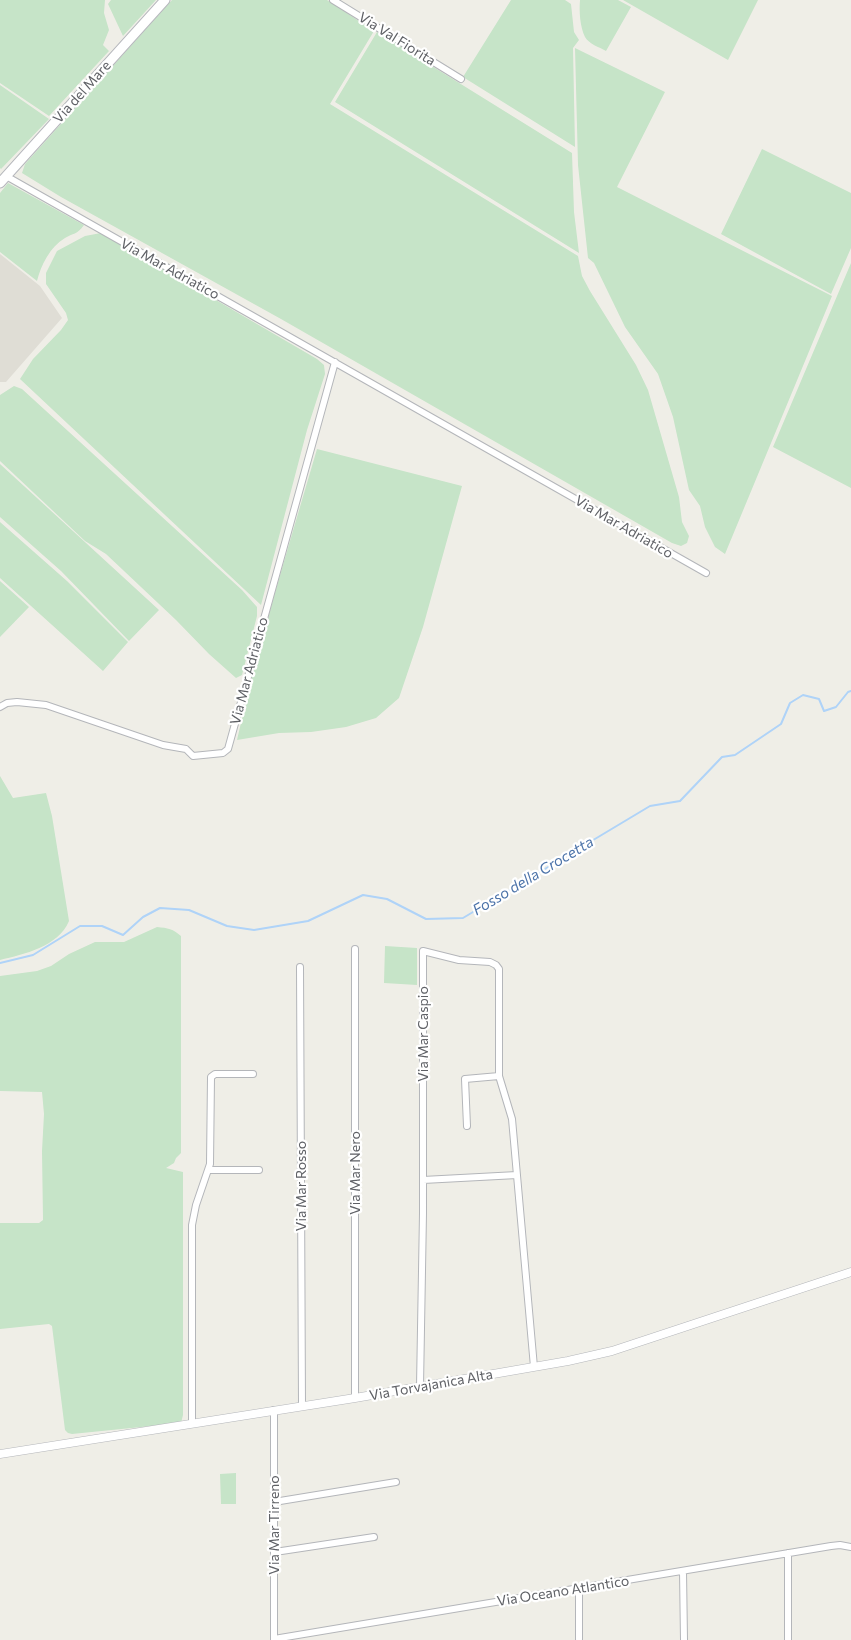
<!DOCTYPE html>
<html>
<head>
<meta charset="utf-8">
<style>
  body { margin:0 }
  canvas { display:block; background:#efeee7 }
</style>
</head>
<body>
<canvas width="851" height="1640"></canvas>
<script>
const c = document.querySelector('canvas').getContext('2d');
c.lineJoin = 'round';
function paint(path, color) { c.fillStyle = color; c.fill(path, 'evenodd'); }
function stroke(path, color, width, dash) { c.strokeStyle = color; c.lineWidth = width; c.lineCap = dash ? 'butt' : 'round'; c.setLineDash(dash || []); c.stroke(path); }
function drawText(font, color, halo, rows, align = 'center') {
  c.font = font + ' Commissioner,sans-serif'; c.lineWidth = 4.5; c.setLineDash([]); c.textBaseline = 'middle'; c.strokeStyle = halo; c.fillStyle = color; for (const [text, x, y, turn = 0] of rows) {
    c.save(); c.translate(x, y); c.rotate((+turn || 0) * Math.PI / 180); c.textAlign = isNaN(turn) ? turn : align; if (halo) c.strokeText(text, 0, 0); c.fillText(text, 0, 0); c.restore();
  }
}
paint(new Path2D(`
  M0 254 40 286 62 318 6 382H0Z`), '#dfddd5');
paint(new Path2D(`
  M0 0H105L104 13 109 30 103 45 109 51 49 116 0 83Z
  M111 0H156L123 36 108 4Z
  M172 0H327L374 31 330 104 578 256 582 276 590 291 636 365 648 390 679 497 682 522 689 536 687 543 681 546 672 543 281 319 61 197 22 173 25 164Z
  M511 0H565L571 4 574 32 579 40 573 48 575 147 463 77Z
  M580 0H618L631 7 606 51C599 47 589 44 585 37 580 27 579 11 580 0Z
  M623 0H758L728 60Z
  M377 32 572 153 574 212 579 253 335 102Z
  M575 48 665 92 617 187 832 296 725 554 715 547 705 527 700 506 689 490 673 417 658 374 625 327 594 263 588 258 578 165Z
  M0 85 49 119 1 169 0 168Z
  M762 149 851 193V248L831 294 721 234Z
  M8 183 84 225C77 235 73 233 65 238 50 247 41 265 37 281L0 252V193Z
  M101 233 317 359 324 365 325 374 307 430 261 605 20 379 33 359 61 330 68 320 66 313 46 284V273L57 251 85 236Z
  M851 263V488L773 447Z
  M14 386 22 389 242 590 257 607V616L242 675 236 678 209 654 176 620 106 554 85 541 0 461V395Z
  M317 449 462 486 423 627 399 698 376 718 346 727 311 732 279 733 237 740C259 642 289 545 317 449Z
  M0 464 159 610 129 641 61 571 0 517Z
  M0 522 67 581 128 642 103 671 0 578Z
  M0 581 29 607 0 637Z
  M0 776 13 798 46 793 52 816 69 921C58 947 24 954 0 960Z
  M157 927C168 928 173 929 181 936V1153L176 1158 174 1163 166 1168 183 1172V1415L181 1423 72 1434 68 1433 65 1430 52 1326 49 1324 0 1329V1223H39L43 1220 42 1151 44 1114 42 1092 0 1091V976L37 971 51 966 69 954 95 942H124Z
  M385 946 417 948V985L384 983Z
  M236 1473V1504H221L220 1474Z`), '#c6e4c8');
stroke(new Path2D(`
  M0 963 33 955 80 926H102L123 935 143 917 160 908 189 910 227 926 254 930 308 921 363 895 387 899 426 919 463 918 650 806 680 801 722 757 735 755 781 724 790 703 803 695 819 699 824 711 836 707 848 692 851 691`), '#afd3f8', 2);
const minor = new Path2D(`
  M333 0 461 79
  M6 176 706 573
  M0 707 7 703 17 702 46 705 163 745 186 749 193 756 223 753 228 749 335 362
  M300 967 302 1406
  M499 1076 512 1119 534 1367
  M209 1170H259
  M423 1180 517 1175
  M420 1386 423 1213V951L459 960 490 962 496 965 499 969V1076L465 1079 467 1126
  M355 1398V949
  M274 1410V1640
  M192 1423V1225L196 1205 210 1164 211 1077 215 1074H253
  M274 1502 396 1482
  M275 1552 374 1537
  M683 1571 684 1640
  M579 1588V1639
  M274 1639 831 1546 840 1545 851 1547
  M788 1640V1553`);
const tertiary = new Path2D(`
  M0 1454 355 1398 568 1361 612 1351 851 1272`);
const secondary = new Path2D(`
  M0 183 165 0`);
stroke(minor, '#b4b6ba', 8);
stroke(tertiary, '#b4b6ba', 9);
stroke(secondary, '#b6b8bd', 11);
stroke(minor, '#fff', 6);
stroke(tertiary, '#fff', 8);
stroke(secondary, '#fff', 9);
drawText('14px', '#5f6166', '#fff', [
  ["Via Val Fiorita",397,39,32],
  ["Via del Mare",82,92,-48],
  ["Via Mar Adriatico",170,269,29],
  ["Via Mar Adriatico",624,527,30],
  ["Via Mar Adriatico",249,671,-75],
  ["Via Mar Caspio",423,1034,-90],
  ["Via Mar Nero",355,1173,-90],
  ["Via Mar Rosso",301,1186,-90],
  ["Via Torvajanica Alta",431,1385,-10],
  ["Via Mar Tirreno",274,1525,-90],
  ["Via Oceano Atlantico",563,1591,-9]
]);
drawText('italic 15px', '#4c73a9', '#fff', [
  ["Fosso della Crocetta",533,876,-31]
]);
</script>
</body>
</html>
